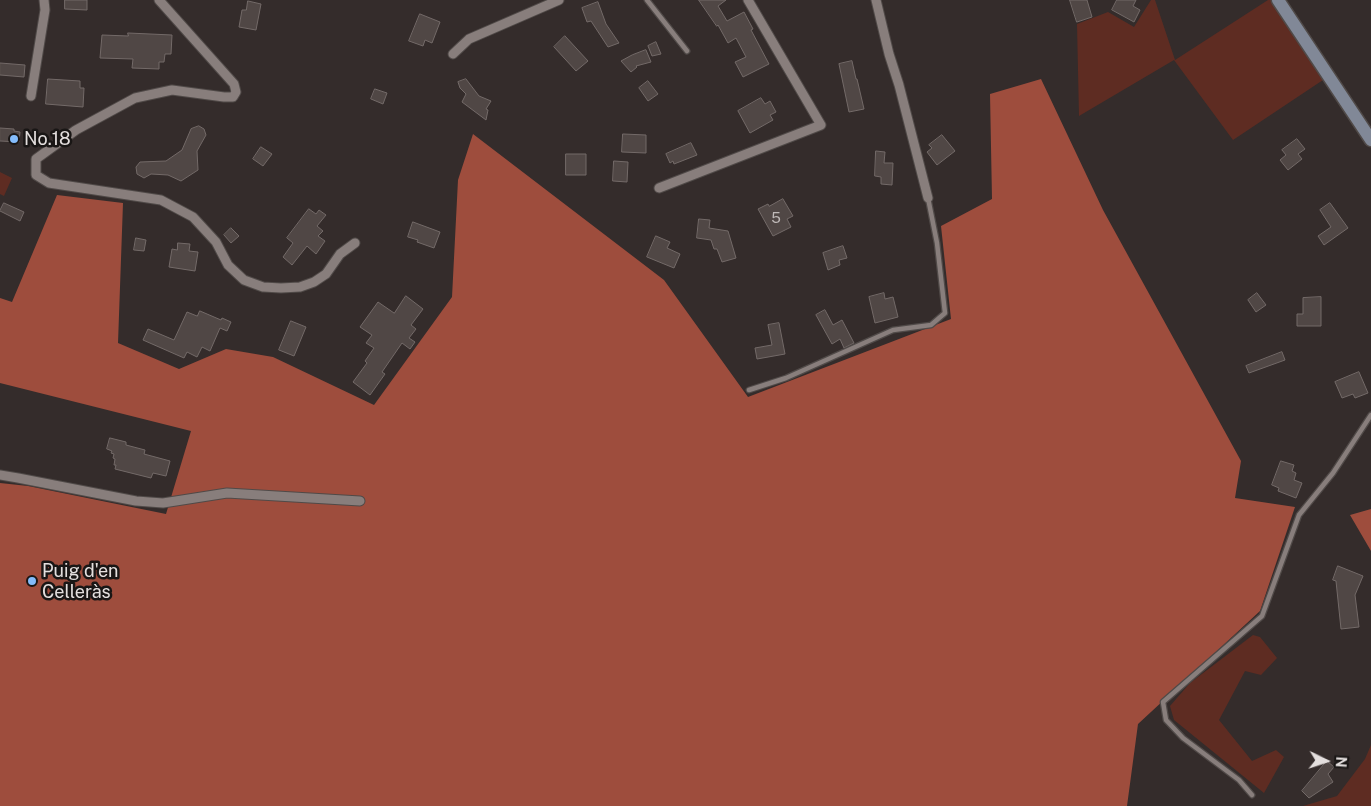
<!DOCTYPE html>
<html>
<head>
<meta charset="utf-8">
<style>
  body { margin:0 }
  #map { position:relative; width:1371px; height:806px; overflow:hidden; background:#342c2b; font-family:"Public Sans",sans-serif }
  canvas { display:block }
  .north { position:absolute; left:1301px; top:736px; width:50px; height:50px; -webkit-text-stroke:4px #191615; paint-order:stroke; rotate:94deg; font-size:14px; font-weight:700; line-height:20px; text-align:center; color:#e4dfde }
  .north::after { content:''; display:block; margin:auto; width:18px; height:22px; background:#e4dfde; clip-path:polygon(50% 0,100% 100%,50% 72%,0 100%) }
</style>
</head>
<body>
<div id="map">
<canvas width="1371" height="806"></canvas>
<div class="north">N</div>
</div>
<script>
const c = document.querySelector('canvas').getContext('2d');
c.lineJoin = 'round';
function paint(path, color) { c.fillStyle = color; c.fill(path, 'evenodd'); }
function stroke(path, color, width, dash) { c.strokeStyle = color; c.lineWidth = width; c.lineCap = dash ? 'butt' : 'round'; c.setLineDash(dash || []); c.stroke(path); }
function drawText(font, color, halo, rows, align = 'center') {
  c.font = font + ' "Public Sans",sans-serif'; c.lineWidth = 5; c.setLineDash([]); c.textBaseline = 'middle'; c.strokeStyle = halo; c.fillStyle = color; for (const [text, x, y, turn = 0] of rows) {
    c.save(); c.translate(x, y); c.rotate((+turn || 0) * Math.PI / 180); c.textAlign = isNaN(turn) ? turn : align; if (halo) c.strokeText(text, 0, 0); c.fillText(text, 0, 0); c.restore();
  }
}
paint(new Path2D(`
  M1151 0H1155L1175 60 1268 0H1271L1323 80 1233 140 1174 60 1079 116 1077 24 1108 12 1134 27Z
  M0 172 12 178 4 196 0 194Z
  M1253 635 1260 637 1277 658 1261 675 1245 671 1219 720 1252 761 1276 750 1284 757 1264 793 1174 720 1170 706 1190 683Z
  M1371 745V806H1303L1337 796 1365 759Z`), '#5e2c22');
paint(new Path2D(`
  M1041 79 1103 210 1241 461 1235 498 1295 507 1260 611 1138 724 1127 806H0V483L28 486 166 514 191 431 0 383V298L12 302 57 195 123 203 118 343 179 369 226 349 273 357 374 405 452 297 458 180 473 134 664 280 748 397 951 319 941 226 992 199 990 94Z
  M1371 509V551L1350 515Z`), '#9e4d3d');
const building = new Path2D(`
  M65 0H87V10L65 9Z
  M699 0H726L718 6 727 21 744 12 753 29 751 30 769 64 743 77 735 62 746 57 736 38 728 43 718 25 717 26Z
  M1070 0H1087L1092 17 1077 22Z
  M1117 0H1136L1133 6 1140 10 1134 22 1112 10Z
  M248 1 261 4 256 30 239 27 242 10H246Z
  M598 2 606 24 619 43 608 47 591 21 587 22 582 8Z
  M420 14 440 22 432 43 425 40 423 46 409 41Z
  M128 33 172 35 171 54H165L164 62H159V69L132 68 133 59 100 58 102 35 128 36Z
  M565 36 588 61 576 71 554 47Z
  M656 42 661 54 652 56 648 46Z
  M646 50 651 62 636 66 637 67 631 72 621 61 632 55Z
  M852 61 856 79H857L864 109 849 112 839 64Z
  M0 63 25 65 24 77 0 75Z
  M48 79 80 81V88H84L83 107 46 104Z
  M466 79 479 96 491 101 486 109 488 110 486 120 462 102 466 94 460 88 458 82Z
  M648 81 658 94 648 101 639 88Z
  M375 89 387 93 383 104 371 99Z
  M761 98 765 104 770 101 776 112 770 115 773 120 750 133 738 111Z
  M199 126 204 129 206 135 197 151 198 170 181 181 168 175 151 174 144 178 137 174 136 167 140 162 166 161 182 150 191 129Z
  M0 128 14 129V131L20 132 19 142 0 141Z
  M623 134 646 135V153L622 152Z
  M942 135 955 151 937 165 927 152 932 148 929 145Z
  M1297 139 1305 149 1298 154 1302 159 1288 170 1280 160 1286 155 1282 150Z
  M691 143 697 155 674 164 673 161 670 163 666 154Z
  M261 147 272 154 263 166 253 159Z
  M876 151 885 152 884 163H893L892 185 881 184V177L875 176Z
  M566 154H586V175H566Z
  M614 161 628 162 627 182 613 181Z
  M783 199 793 216 787 219 791 227 773 236 758 209 768 204 769 206Z
  M4 203 24 212 20 221 0 211Z
  M1330 203 1348 228 1324 245 1318 236 1331 227 1320 210Z
  M309 209 316 214 319 210 326 215 317 226 323 231 318 236 325 241 316 254 307 246 292 265 283 257 293 243 287 238Z
  M699 219 710 220 709 228 728 231 736 258 722 262 717 249H714L711 240 697 238Z
  M413 222 440 232 434 248 417 242 418 240 408 237Z
  M231 228 239 236 231 243 224 235Z
  M656 236 670 242 667 248 680 254 674 268 647 257Z
  M136 238 146 240 144 251 134 250Z
  M178 243 190 244 189 251 198 252 195 271 169 267 172 249 177 250Z
  M843 246 847 258 839 260 840 265 828 270 823 253Z
  M884 293 885 299 893 297 898 317 875 323 869 297Z
  M1257 293 1266 305 1256 312 1248 300Z
  M406 296 423 309 411 325 416 329 409 338 415 342 410 349 402 343 382 372 385 374 370 395 353 382 367 363 365 361 374 348 366 343 372 335 360 327 378 302 394 313Z
  M1321 297V326H1297V314H1303V298Z
  M825 310 833 325 842 320 854 343 844 348 840 339 832 344 816 315Z
  M200 311 221 320 222 318 231 322 227 331 220 328 210 351 202 347 197 357 187 352 184 358 143 340 148 329 174 340 187 312 197 316Z
  M291 321 306 327 294 356 279 350Z
  M779 323 785 354 757 359 755 348 772 345 768 325Z
  M1282 352 1285 360 1249 373 1246 366Z
  M1359 372 1368 393 1355 398 1353 394 1342 398 1335 382Z
  M110 438 126 442V445L145 450 144 454 170 461 166 476 153 473 151 478 115 469 116 465H114L115 459 113 458 114 454 111 453 112 451 107 449Z
  M1281 461 1294 465 1292 471 1296 473 1294 480 1302 483 1296 498 1278 491 1279 488 1272 485Z
  M1338 566 1363 576 1355 595 1359 627 1341 629 1336 581 1333 580Z
  M1327 761 1334 767 1328 774 1333 782 1309 798 1302 791Z`);
paint(building, '#504745');
stroke(building, '#736a68', 1);
const service = new Path2D(`
  M647 0 687 51
  M749 390 786 378 893 330 931 325 945 313 937 243 928 198
  M1252 795 1239 780 1183 738 1166 720 1163 702 1262 616 1299 515 1333 473 1371 415`);
const minor = new Path2D(`
  M159 0 234 84 236 92 233 97H224L172 90 135 98 76 130 36 159V175L49 183 161 200 193 217 216 242 228 265 244 280 263 287 281 288 300 287 314 282 326 274 340 254 355 243
  M876 0 889 54 899 85 928 198
  M453 54 469 39 559 0
  M31 96 45 10 44 0
  M659 188 821 125 748 0
  M0 475 18 478 136 501 163 503 227 493 360 501`);
const secondary = new Path2D(`
  M1278 0 1371 140`);
stroke(service, '#504a48', 7);
stroke(minor, '#504a48', 11);
stroke(secondary, '#504a48', 15);
stroke(service, '#887e7c', 4.5);
stroke(minor, '#887e7c', 9);
stroke(secondary, '#818897', 12);
for (const [x, y, r, color] of [
  [14,139,5,"#84bcfb"],
  [32,581,5,"#84bcfb"]
]) { const dot = new Path2D(); dot.arc(x, y, r, 0, 2 * Math.PI); c.fillStyle = color; c.fill(dot); stroke(dot, '#191615', 2); }
drawText('15px', '#bfb9b8', null, [
  ["5",776,218]
]);
drawText('18px', '#e4dfde', '#191615', [
  ["No.18",24,139],
  ["Puig d'en",42,571],
  ["Celleràs",42,592]
], 'left');
</script>
</body>
</html>
